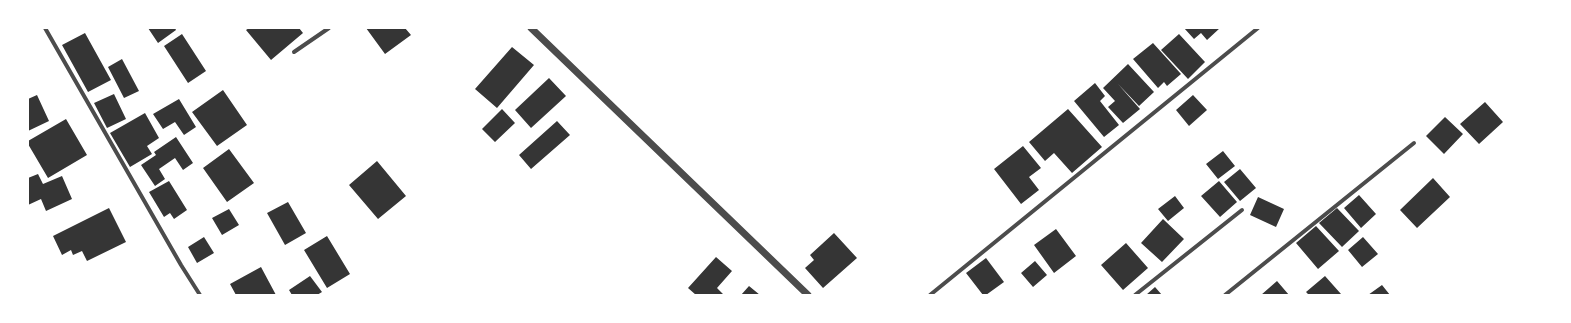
<!DOCTYPE html>
<html>
<head>
<meta charset="utf-8">
<style>
  body { margin:0 }
  #map { position:relative; width:1571px; height:323px; overflow:hidden; background:#fff; font-family:Overpass,sans-serif }
  canvas { display:block }
  .frame { position:absolute; inset:0; border:29px solid #fff; pointer-events:none }
</style>
</head>
<body>
<div id="map">
<canvas width="1571" height="323"></canvas>
<div class="frame"></div>
</div>
<script>
const c = document.querySelector('canvas').getContext('2d');
c.lineJoin = 'round';
function paint(path, color) { c.fillStyle = color; c.fill(path, 'evenodd'); }
function stroke(path, color, width, dash) { c.strokeStyle = color; c.lineWidth = width; c.lineCap = dash ? 'butt' : 'round'; c.setLineDash(dash || []); c.stroke(path); }
paint(new Path2D(`
  M148 28H175L176 30 158 43Z
  M249 28H299L303 33 271 60 246 30Z
  M366 28H405L411 35 385 54Z
  M1184 28H1220L1207 40 1201 33 1194 39Z
  M85 33 111 80 88 92 62 45Z
  M182 34 206 71 188 83 164 46Z
  M1179 34 1205 62 1188 79 1161 50Z
  M1153 43 1181 74 1167 86 1164 82 1158 88 1133 59Z
  M512 47 534 65 497 108 475 89Z
  M122 59 139 91 124 98 108 67Z
  M1128 64 1154 92 1139 106 1118 84 1140 109 1123 123 1108 107 1115 101 1103 88Z
  M549 78 566 96 531 128 515 110Z
  M1095 83 1105 96 1100 101 1119 125 1104 137 1074 101Z
  M223 90 247 125 217 146 192 112Z
  M114 94 126 119 107 128 94 103Z
  M37 95 49 121 28 131V99Z
  M1193 95 1207 110 1189 126 1176 110Z
  M179 99 196 127 184 135 175 122 163 129 153 114Z
  M1485 102 1503 122 1479 144 1460 124Z
  M502 109 515 123 495 142 482 129Z
  M1068 109 1102 147 1072 173 1054 153 1045 161 1029 142Z
  M145 113 159 138 147 146 152 154 130 167 110 133Z
  M1445 117 1463 134 1444 154 1426 136Z
  M66 119 87 155 48 178 28 144V141Z
  M557 121 570 135 531 169 519 155Z
  M176 137 193 163 183 170 175 158 159 169 165 179 155 186 141 165 156 155 154 152Z
  M1023 146 1041 168 1029 177 1039 190 1021 204 994 169Z
  M229 149 254 183 227 202 203 168Z
  M1223 151 1235 166 1218 179 1206 164Z
  M377 161 406 196 378 219 349 185Z
  M1240 169 1256 188 1240 201 1224 182Z
  M38 174 43 184 62 176 72 199 46 211 41 199 28 205V178Z
  M1433 178 1450 197 1417 228 1400 210Z
  M169 181 187 210 174 219 170 213 164 217 149 192Z
  M1219 181 1237 202 1220 217 1201 196Z
  M1359 195 1376 214 1361 228 1344 208Z
  M1175 196 1184 208 1168 221 1158 209Z
  M1258 197 1284 209 1276 227 1250 215Z
  M288 202 306 233 285 245 267 213Z
  M109 208 126 242 87 261 82 251 73 255 71 250 62 255 53 236Z
  M1337 208 1359 231 1342 247 1319 223Z
  M229 209 239 225 222 235 212 218Z
  M1163 219 1184 239 1162 262 1141 243Z
  M1316 226 1339 251 1318 269 1296 243Z
  M1056 229 1076 256 1054 273 1034 245Z
  M834 233 857 258 823 288 805 268 814 260 810 255Z
  M327 236 350 274 327 288 304 250Z
  M204 237 214 253 197 263 188 247Z
  M1363 237 1378 254 1362 267 1348 250Z
  M1126 243 1148 268 1123 290 1101 265Z
  M716 257 732 271 717 288 724 295H696L688 288Z
  M986 258 1004 282 986 295H983L966 273Z
  M1035 261 1047 275 1033 287 1021 273Z
  M261 267 276 295H236L230 284Z
  M310 276 322 292 317 295H292L289 290Z
  M1325 276 1341 294 1309 295 1306 292Z
  M1277 281 1289 295H1261Z
  M1382 285 1390 295H1368Z
  M749 286 760 295H741Z
  M1155 287 1162 295H1146Z`), '#353535');
stroke(new Path2D(`
  M45 28 181 265 200 295
  M294 52 329 28
  M930 295 1258 28
  M1135 295 1242 210
  M1225 295 1414 143`), '#4c4c4c', 4);
stroke(new Path2D(`
  M531 28 808 295`), '#4c4c4c', 7);
</script>
</body>
</html>
